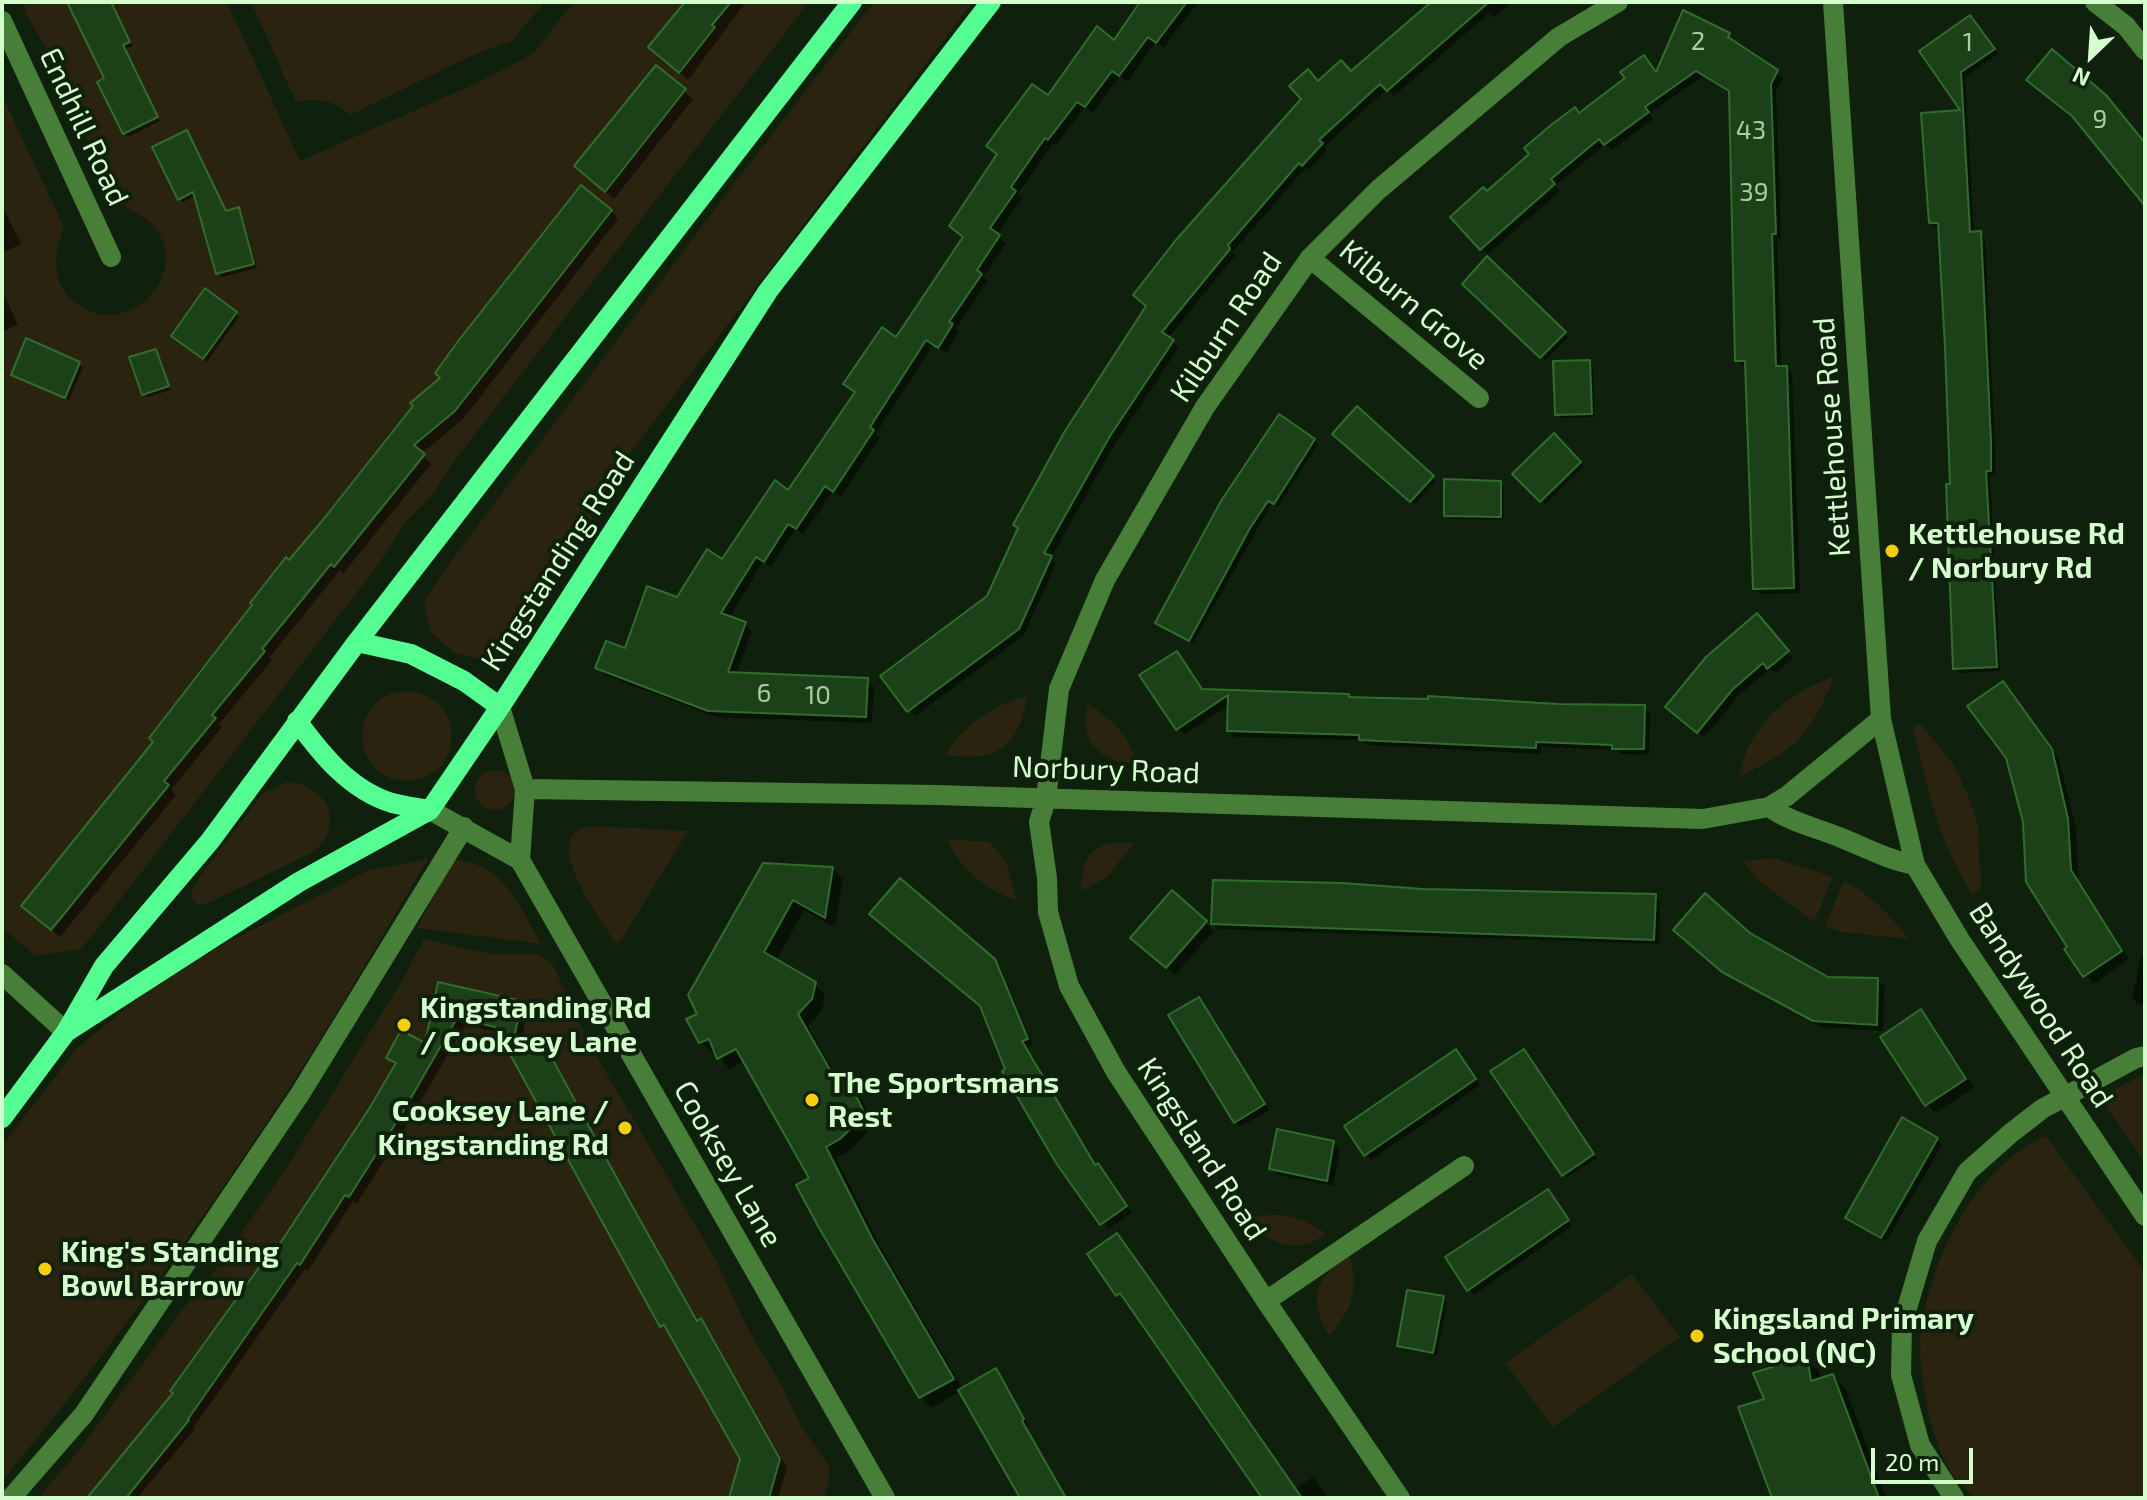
<!DOCTYPE html>
<html>
<head>
<meta charset="utf-8">
<style>
  body { margin:0 }
  #map { position:relative; width:2147px; height:1500px; overflow:hidden; background:#0f210d; font-family:"Exo 2",sans-serif }
  canvas { display:block }
  .frame { position:absolute; inset:0; border:4px solid #d4ffcd; pointer-events:none }
  .north { position:absolute; left:2051px; top:16px; width:80px; height:80px; -webkit-text-stroke:6px #0f210d; paint-order:stroke; rotate:205deg; font-size:22px; font-weight:700; line-height:32px; text-align:center; color:#d4ffcd }
  .north::after { content:''; display:block; margin:auto; width:28px; height:36px; background:#d4ffcd; clip-path:polygon(50% 0,100% 100%,50% 72%,0 100%) }
  .scale { position:absolute; left:1871px; top:1448px; width:102px; height:36px; box-sizing:border-box; border:4px solid #d4ffcd; border-top:0; padding-left:10px; font-size:24px; line-height:28px; white-space:nowrap; color:#d4ffcd; -webkit-text-stroke:6px #0f210d; paint-order:stroke }
</style>
</head>
<body>
<div id="map">
<canvas width="2147" height="1500"></canvas>
<div class="frame"></div>
<div class="north">N</div>
<div class="scale">20 m</div>
</div>
<script>
const c = document.querySelector('canvas').getContext('2d');
c.lineJoin = 'round';
function paint(path, color) { c.fillStyle = color; c.fill(path, 'evenodd'); }
function stroke(path, color, width, dash) { c.strokeStyle = color; c.lineWidth = width; c.lineCap = dash ? 'butt' : 'round'; c.setLineDash(dash || []); c.stroke(path); }
function drawText(font, color, halo, rows, align = 'center') {
  c.font = font + ' "Exo 2",sans-serif'; c.lineWidth = 8; c.setLineDash([]); c.textBaseline = 'middle'; c.strokeStyle = halo; c.fillStyle = color; for (const [text, x, y, turn = 0] of rows) {
    c.save(); c.translate(x, y); c.rotate((+turn || 0) * Math.PI / 180); c.textAlign = isNaN(turn) ? turn : align; if (halo) c.strokeText(text, 0, 0); c.fillText(text, 0, 0); c.restore();
  }
}
paint(new Path2D(`
  M23 2H227L300 161 468 87 534 53 573 2H809L455 460 433 494 405 523 381 561 100 926 81 949 35 956 2 927V750L6 743 2 747V95L64 227C51 261 51 292 88 310 126 329 175 289 164 246 156 215 131 215 113 196 105 186 100 169 95 157 79 119 62 82 44 45 37 32 25 16 23 2Z
  M251 2H545L512 41 480 52 350 115C332 100 319 97 296 102Z
  M874 2H973L631 452 514 652 484 661 455 653 430 632 424 601 455 556 727 193Z
  M1834 676C1811 736 1796 749 1739 777 1749 724 1786 695 1834 676Z
  M362 736a45 45 0 1 1 90 0a45 45 0 1 1-90 0Z
  M1028 697C1016 748 1000 762 946 755 958 729 999 700 1028 697Z
  M1089 704C1110 719 1133 736 1135 764 1125 763 1113 761 1104 755 1088 745 1080 721 1089 704Z
  M1920 723 1953 764 1968 795 1978 825 1981 889 1972 894C1939 842 1926 786 1913 727Z
  M475 790a20 20 0 1 1 40 0a20 20 0 1 1-40 0Z
  M287 782C311 782 336 803 329 829 327 838 321 844 315 851L211 902 199 906 190 896 198 879 263 793Z
  M595 826 688 831 621 941 616 944C603 922 531 829 595 826Z
  M947 839 989 842 1006 862 1017 900C986 891 960 869 947 839Z
  M1119 842 1134 843 1107 877 1081 892C1081 864 1088 844 1119 842Z
  M1775 858 1833 877 1814 922 1759 881 1743 861Z
  M428 859C381 937 336 1017 286 1093 198 1227 105 1358 2 1481V1146L78 1047 174 970 369 870Z
  M453 860C503 862 520 906 541 944L417 928Z
  M1844 881C1871 895 1890 915 1909 939L1842 932 1825 926Z
  M424 939 491 954H539L552 963 587 1040 716 1260 747 1327 780 1382 801 1426 829 1466V1479L824 1498H38L80 1449 191 1298 217 1268 289 1164 404 977Z
  M2145 1074V1163L2106 1106 2107 1097 2116 1089Z
  M2046 1136 2145 1272V1498H1975C1967 1489 1957 1481 1950 1471 1929 1436 1915 1362 1922 1323 1935 1251 1977 1166 2046 1136Z
  M1275 1214 1304 1220 1326 1233C1302 1255 1266 1247 1251 1218Z
  M1348 1255C1362 1284 1350 1314 1329 1336 1308 1298 1314 1281 1348 1255Z
  M1632 1274 1680 1337 1553 1427 1505 1363Z`), '#2a2310');
paint(new Path2D(`
  M82 2H111L133 46 125 49 160 121 128 137 124 133Z
  M685 2H746L688 80 659 56Z
  M1143 2H1198L1164 48 1156 42 1127 82 1120 76 1093 113 1085 107 1056 145 1053 143 1017 195 1022 199 997 235 1006 244 983 277 988 282 955 329 959 332 946 353 933 345 876 434 879 438 841 497 833 491 803 534 796 529 771 567 763 562 729 618 745 624 752 631 736 675 867 680 874 687 872 723 716 717 605 675 598 668 626 651 678 599 722 562 789 493 857 394 846 384 897 339 965 238 1048 98 1114 43Z
  M1434 2H1513L1493 18 1489 13 1394 96 1387 89 1324 147 1327 150 1309 170 1306 167 1232 253 1235 256 1168 338 1179 347 1116 442 1051 558 1056 564 1024 635 915 716 909 710 988 598 1319 83 1352 74Z
  M1975 22 1998 54 1965 77 1974 234 1980 233 1985 238 1995 447V475H1990L2000 671 1959 673 1955 668 1953 486 1940 227H1935L1931 222 1924 115 1964 112 1922 52Z
  M1729 35 1734 41 1733 43 1783 78 1776 91 1781 239H1777L1779 306 1781 368H1786L1792 374 1800 593 1761 594 1755 589 1747 366H1743L1737 361 1731 93 1703 76 1649 114 1653 119 1612 150 1606 144 1555 186 1560 191 1488 254 1453 217 1487 193 1580 115Z
  M656 67 693 99 614 199 585 175Z
  M187 132 227 212 238 210 242 213 257 268 222 277 218 273 196 196 183 202 179 198Z
  M2 205 21 244 2 253Z
  M611 211 618 219 463 419 421 454 431 464 343 574 340 570 269 658 272 660 219 724 222 727 171 790 176 795 60 937 32 914 290 562 443 378Z
  M1487 259 1568 337 1545 360 1465 284Z
  M2 290 18 324 2 332Z
  M235 313 239 317 207 362 177 339Z
  M155 351 159 355 171 390 148 397 144 394Z
  M1589 362 1593 365 1595 417 1561 418 1557 414Z
  M79 364 83 368 69 400 13 375Z
  M1357 409 1436 481 1415 504 1335 434Z
  M1554 436 1584 467 1545 504 1515 474Z
  M1314 441 1318 444 1278 507 1272 503 1193 643 1161 626 1158 623Z
  M1500 483 1504 487V520L1450 519 1446 516Z
  M1763 622 1793 658 1775 674 1770 669 1738 696 1704 738 1674 713Z
  M1182 660 1204 691 1348 696 1352 699 1644 707 1650 713 1649 755 1621 754 1617 750 1542 747 1541 754 1367 745 1362 740 1235 737 1229 730 1230 704 1184 735 1142 676Z
  M2010 692 2059 759 2076 829 2078 880 2129 959 2093 984 2067 950 2070 948 2025 829Z
  M764 865 832 869 843 879 835 927 804 910 776 961 814 983 825 995 822 1010 808 1026 841 1084H848L860 1095 874 1125 851 1150 836 1158 883 1251 963 1389 995 1370 1002 1377 1029 1426 1027 1428 1067 1498H1023L961 1391 931 1408 920 1397 812 1179 745 1060 729 1069 716 1051 712 1053 701 1042 699 1015Z
  M1422 891 1655 896 1660 901 1659 944 1219 929 1213 923Z
  M1205 922 1214 931 1175 975 1142 946Z
  M1749 935 1828 979 1877 980 1884 987 1883 1031 1821 1027 1731 978 1682 937Z
  M2141 957 2145 958V1006L2139 1005 2132 998Z
  M994 960 1000 967 1033 1045 1027 1047 1096 1167 1103 1172 1132 1213 1108 1229 1008 1070Z
  M440 984 521 1003 528 1010 520 1049 540 1038 547 1046 637 1214 699 1322 701 1321 708 1328 787 1468 778 1498H731L742 1459 670 1333 661 1326 500 1033 465 1025 408 1123 357 1203 353 1201 308 1271 305 1269 194 1427 195 1429 137 1498H89L175 1394 271 1260 371 1110 396 1066 388 1057 427 1046Z
  M1203 1005 1269 1110 1240 1127 1235 1122Z
  M1921 1012 1929 1021 1974 1088 1935 1113 1927 1104Z
  M1527 1056 1597 1158 1567 1178 1564 1174Z
  M1461 1057 1480 1085 1371 1160 1347 1126Z
  M1937 1140 1942 1145 1886 1242 1847 1217Z
  M1333 1143 1340 1149 1333 1186 1278 1175 1271 1168Z
  M1553 1197 1572 1226 1474 1295 1469 1289Z
  M1443 1298 1447 1302 1437 1355 1403 1349 1399 1345Z
  M1806 1359 1820 1372 1821 1380 1833 1376 1846 1390 1886 1498H1774L1767 1400Z
  M1313 1477 1329 1498H1290L1287 1494Z`), '#0007');
const building = new Path2D(`
  M67 2H111L130 42 123 45 158 117 123 134 97 82 104 78Z
  M685 2H731L712 25 715 27 679 73 648 47Z
  M1140 2H1187L1156 43 1148 37 1119 76 1112 71 1085 107 1077 102 1048 140 1045 138 1011 187 1016 191 990 228 1000 235 977 270 982 274 949 322 953 324 938 348 926 340 870 427 874 430 833 492 825 486 796 529 788 524 764 562 756 557 721 613 746 622 728 672 868 678 866 717 708 711 595 668 606 641 625 648 647 586 677 597 707 549 722 559 775 480 788 490 855 392 843 384 882 327 896 337 963 237 949 226 997 154 986 146 1032 84 1048 95 1097 26 1114 40Z
  M1431 2H1489L1387 91 1380 84 1319 140 1323 143 1302 166 1299 163 1228 245 1230 249 1162 332 1174 340 1110 436 1044 553 1052 556 1019 629 907 712 880 676 987 596 1018 528 1013 525 1065 431 1146 306 1133 295 1175 241 1301 99 1289 86 1308 69 1318 81 1341 60 1351 71Z
  M1683 10 1730 33 1728 37 1778 70 1771 84 1776 234H1772L1774 298 1776 366H1787L1794 588 1753 589 1745 361H1735L1729 91 1696 71 1645 107 1649 112 1604 145 1599 139 1551 179 1555 184 1480 250 1450 217 1483 187 1487 191 1529 154 1524 148 1551 125 1575 107 1579 113 1625 78 1620 72 1644 55 1656 72Z
  M1970 15 1995 49 1961 72 1970 232 1981 231 1991 441V471H1986L1997 667 1953 669 1946 484H1950L1945 347 1938 223H1929L1921 113 1960 110 1919 51Z
  M2052 49 2106 95 2145 143V206L2072 116 2026 80Z
  M656 65 686 89 605 192 574 166Z
  M187 130 226 211 239 207 254 264 216 274 193 192 178 200 152 147Z
  M581 185 612 210 455 411 414 445 425 454 334 567 331 564 262 649 265 651 212 715 216 718 164 781 169 785 51 930 21 906 153 742 149 738 252 605 250 603 286 557 289 560 322 521 413 406 410 403 440 378 435 373 459 340Z
  M1487 256 1566 332 1540 358 1462 284Z
  M205 288 237 312 203 359 171 336Z
  M26 338 80 362 65 398 11 375Z
  M156 349 169 386 142 395 129 357Z
  M1590 360 1592 414 1555 415 1553 361Z
  M1357 406 1434 476 1410 502 1332 434Z
  M1279 414 1315 439 1274 504 1268 501 1250 528 1189 641 1155 623 1221 501Z
  M1554 433 1581 462 1540 502 1512 474Z
  M1444 479 1501 481V517L1444 516Z
  M1757 613 1789 651 1767 669 1763 663 1732 690 1697 733 1665 707 1706 657Z
  M1177 651 1202 689 1349 694V697L1383 698 1428 699V696L1557 704 1645 705 1644 749H1612V745L1536 742V748L1359 740V735L1227 731 1228 695 1176 730 1139 675Z
  M2003 681 2052 749 2068 819 2071 870 2122 951 2083 977 2064 949 2067 947 2026 882 2023 822 2006 758 1967 706Z
  M763 863 833 867 825 918 793 900 764 952 816 982 812 999 798 1014 837 1082H849L865 1114 840 1139 826 1147 872 1238 954 1379 919 1398 818 1226 796 1185 809 1178 736 1049 717 1059 709 1039 699 1043 686 1019 697 1014 688 995Z
  M900 878 995 959 1028 1039 1022 1041 1095 1165 1098 1163 1127 1206 1100 1225 1056 1163 1002 1071 1005 1069 980 1006 869 914Z
  M1213 880 1342 883 1423 889 1656 894 1654 940 1211 924Z
  M1172 890 1207 921 1166 968 1130 938Z
  M1705 893 1750 933 1828 977 1878 978 1877 1025 1813 1021 1722 972 1673 930Z
  M438 982 522 1001 511 1052 540 1036 631 1204 697 1321 701 1318 780 1459 769 1498H729L740 1459 700 1388 664 1325 660 1327 495 1027 457 1018 401 1115 349 1197 345 1195 300 1265 297 1263 188 1419 189 1420 126 1498H87L173 1393 170 1391 268 1255 271 1257 369 1109 396 1063 386 1058 401 1030 425 1043Z
  M1199 997 1265 1104 1234 1123 1168 1015Z
  M1921 1009 1966 1079 1925 1106 1880 1037Z
  M1456 1049 1476 1079 1364 1156 1344 1126Z
  M1524 1049 1594 1154 1562 1176 1490 1071Z
  M1902 1117 1938 1138 1881 1238 1845 1218Z
  M1277 1129 1334 1141 1327 1181 1269 1169Z
  M1548 1189 1569 1220 1467 1291 1445 1257Z
  M1117 1233 1154 1285 1302 1498H1262L1120 1293 1116 1296 1087 1254Z
  M1407 1290 1444 1296 1433 1353 1397 1346Z
  M1807 1356 1811 1381 1833 1374 1879 1498H1772L1738 1407 1764 1399 1753 1373Z
  M996 1368 1024 1419 1022 1421 1066 1498H1020L958 1390Z`);
paint(building, '#1c4119');
stroke(building, '#306d2b', 2);
stroke(new Path2D(`
  M1833 2 1881 719 1915 865 1960 940 2145 1216
  M2095 2 2126 26 2145 50
  M2 21 111 257
  M1310 258 1479 398
  M500 707 525 789 520 860
  M525 789 937 795 1703 819 1769 807 1787 796 1881 719
  M1769 807C1792 823 1818 828 1844 839 1868 849 1889 860 1915 865
  M430 810 520 860 885 1498
  M2 974 66 1032
  M1266 1301 1464 1166
  M11 1498 84 1414 300 1094 464 827
  M1400 1498 1266 1301 1116 1072 1069 986 1048 912 1047 878 1039 822 1046 799 1059 689 1105 580 1205 407 1310 258 1378 190 1559 37 1618 2
  M1954 1498 1920 1445 1901 1375 1902 1325 1927 1241 1967 1172 2011 1133 2042 1109 2136 1058 2145 1056`), '#487f38', 20);
stroke(new Path2D(`
  M357 642 411 654 464 681 500 707
  M297 721C322 755 350 790 392 803 404 806 417 808 430 810
  M66 1032 299 882 430 810 500 707 768 291 991 2
  M2 1118 66 1032 104 966 210 841 357 642 852 2`), '#55fe92', 20);
for (const [x, y, r, color] of [
  [1892,551,8,"#f6ce02"],
  [404,1025,8,"#f6ce02"],
  [812,1100,8,"#f6ce02"],
  [625,1128,8,"#f6ce02"],
  [45,1269,8,"#f6ce02"],
  [1697,1336,8,"#f6ce02"]
]) { const dot = new Path2D(); dot.arc(x, y, r, 0, 2 * Math.PI); c.fillStyle = color; c.fill(dot); stroke(dot, '#0f210d', 3); }
drawText('26px', '#a6d0a0', null, [
  ["2",1698,41],
  ["1",1968,42],
  ["9",2100,119],
  ["43",1751,130],
  ["39",1754,192],
  ["6",764,693],
  ["10",818,695]
]);
drawText('30px', '#d4ffcd', '#0f210d', [
  ["Endhill Road",84,127,65],
  ["Kilburn Grove",1414,305,40],
  ["Kilburn Road",1226,327,-56],
  ["Kettlehouse Road",1832,437,-94],
  ["Kingstanding Road",558,561,-57],
  ["Norbury Road",1106,770,2],
  ["Bandywood Road",2041,1005,57],
  ["Kingsland Road",1202,1149,57],
  ["Cooksey Lane",728,1164,60]
]);
drawText('bold 30px', '#d4ffcd', '#0f210d', [
  ["Kettlehouse Rd",1908,534],
  ["/ Norbury Rd",1908,568],
  ["Kingstanding Rd",420,1008],
  ["/ Cooksey Lane",420,1042],
  ["The Sportsmans",828,1083],
  ["Rest",828,1117],
  ["Cooksey Lane /",609,1111,"right"],
  ["Kingstanding Rd",609,1145,"right"],
  ["King's Standing",61,1252],
  ["Bowl Barrow",61,1286],
  ["Kingsland Primary",1713,1319],
  ["School (NC)",1713,1353]
], 'left');
</script>
</body>
</html>
